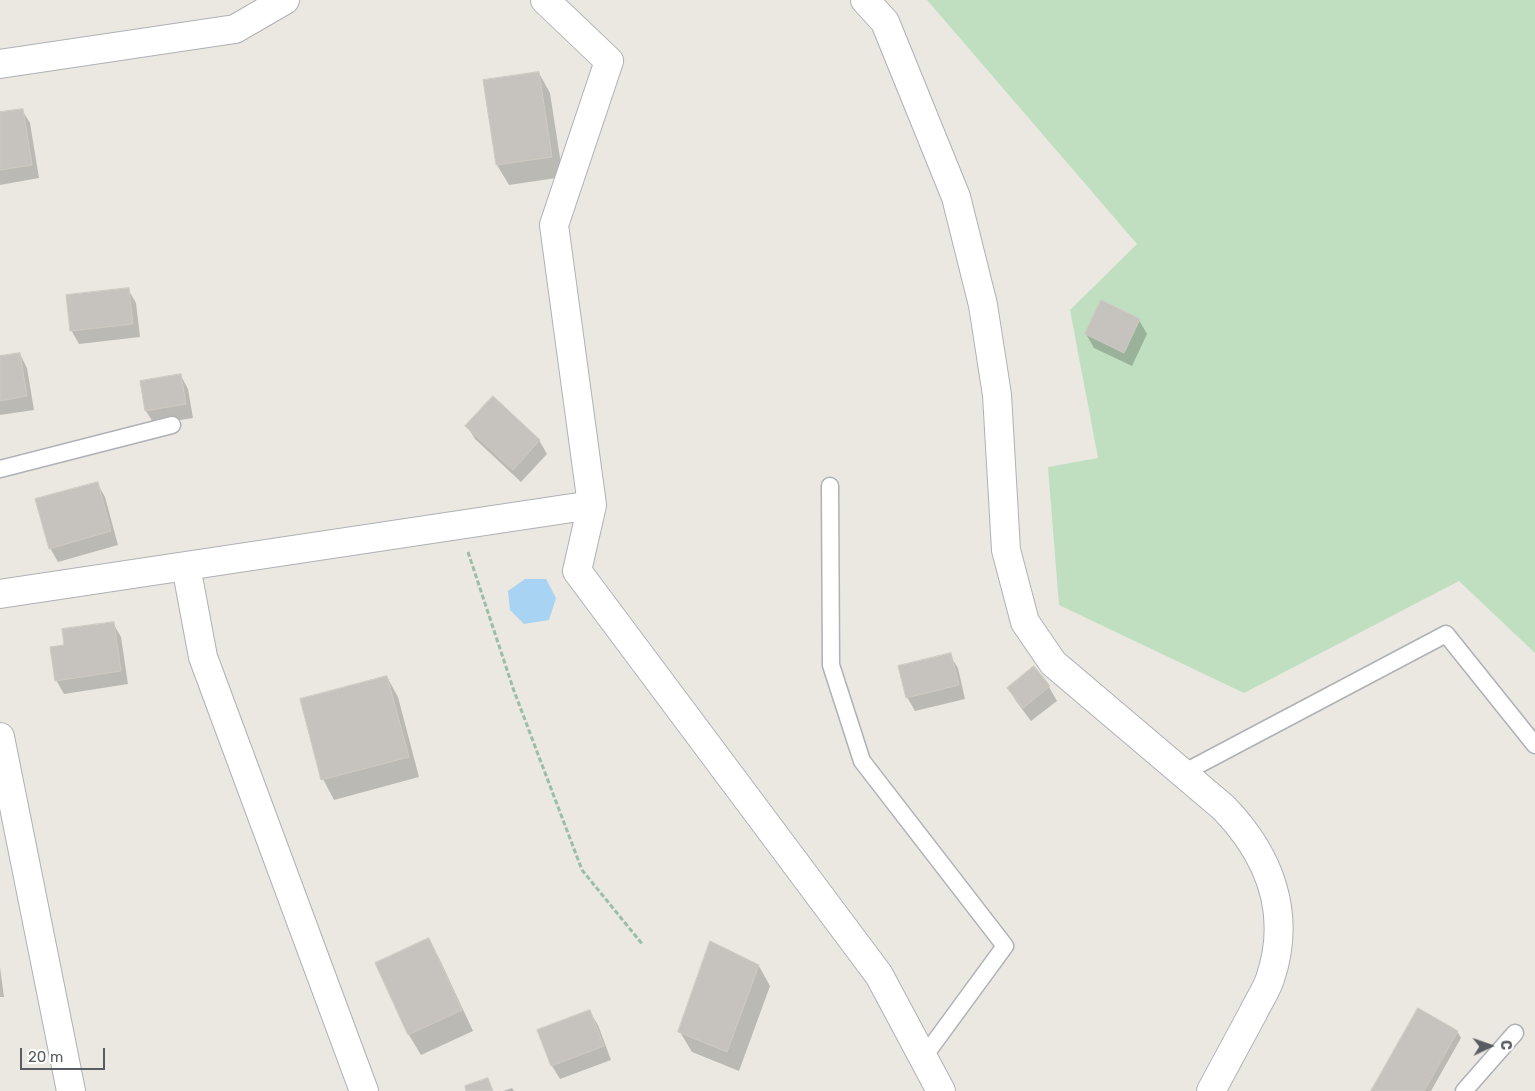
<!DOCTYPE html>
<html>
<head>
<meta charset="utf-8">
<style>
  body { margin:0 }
  #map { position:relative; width:1535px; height:1091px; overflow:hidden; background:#eae8e1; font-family:Rubik,sans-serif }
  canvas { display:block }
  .north { position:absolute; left:1465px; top:1021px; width:50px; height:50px; -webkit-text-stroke:4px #fff; paint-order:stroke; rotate:87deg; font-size:14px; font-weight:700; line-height:20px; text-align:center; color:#595c60 }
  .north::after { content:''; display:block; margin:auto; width:18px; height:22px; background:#595c60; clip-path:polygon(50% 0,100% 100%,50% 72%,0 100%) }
  .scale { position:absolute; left:20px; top:1048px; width:85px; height:22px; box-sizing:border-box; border:2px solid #595c60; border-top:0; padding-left:6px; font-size:15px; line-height:18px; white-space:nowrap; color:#595c60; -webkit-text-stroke:4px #fff; paint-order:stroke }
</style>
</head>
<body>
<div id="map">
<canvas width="1535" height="1091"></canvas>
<div class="north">С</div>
<div class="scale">20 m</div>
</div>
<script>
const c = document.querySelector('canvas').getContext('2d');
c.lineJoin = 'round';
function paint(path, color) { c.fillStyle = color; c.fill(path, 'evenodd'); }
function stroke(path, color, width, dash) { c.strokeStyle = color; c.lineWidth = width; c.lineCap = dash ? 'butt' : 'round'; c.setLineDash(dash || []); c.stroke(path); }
paint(new Path2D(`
  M927 0H1535V653L1459 581 1244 693 1059 605 1048 467 1098 458 1070 310 1137 244Z`), '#c0dfc0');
paint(new Path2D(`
  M525 579H546L556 598 549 620 524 624 510 610 508 591Z`), '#a8d3f3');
paint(new Path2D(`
  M539 73 550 93 563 177 509 185 497 165Z
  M22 110 30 123 39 178 0 185V114Z
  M128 289 136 303 140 337 79 344 71 330Z
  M1139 320 1147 334 1132 366 1094 348 1086 334Z
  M20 354 27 368 34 410 0 415V358Z
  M181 376 188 389 193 418 154 424 146 411Z
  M467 426 539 440 547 454 521 482 475 439Z
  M97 483 105 497 118 545 58 562 50 548Z
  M113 623 121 637 128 684 64 694 56 680 65 646Z
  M950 655 958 668 965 699 915 711 907 697Z
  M1033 667 1049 687 1057 701 1031 721 1016 701 1008 688Z
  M387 677 398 697 419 777 334 800 323 779Z
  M429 940 440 960 473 1031 421 1055 409 1035 377 964Z
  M759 966 770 986 739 1071 692 1052 680 1032Z
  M0 967 4 997H0Z
  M590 1012 598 1025 611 1060 560 1079 552 1066 539 1031Z
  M1457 1031 1461 1038 1431 1091H1372Z
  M512 1088 514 1091H503Z`), '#0003');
const building = new Path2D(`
  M539 72 552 157 496 165 483 80Z
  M23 109 32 165 0 170V112Z
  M129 288 133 324 70 331 66 295Z
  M1101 300 1140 319 1124 353 1085 334Z
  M20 353 27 396 0 401V356Z
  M181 374 186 404 145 411 140 381Z
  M493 396 540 440 513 470 465 426Z
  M98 482 111 531 49 549 35 499Z
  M114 622 121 671 55 681 50 647 64 645 62 629Z
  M951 653 959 685 906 698 898 666Z
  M1034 666 1050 686 1023 708 1007 688Z
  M387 676 409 757 321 780 300 699Z
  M429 938 462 1010 408 1035 375 963Z
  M710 941 759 965 727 1052 678 1032Z
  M1418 1008 1458 1031 1424 1091H1371Z
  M590 1010 604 1046 551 1066 537 1030Z
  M488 1078 493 1091H466L465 1086Z`);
paint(building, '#c6c3be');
stroke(building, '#cecac0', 1);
const service = new Path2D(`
  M0 469 172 425
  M830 486 831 665 862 761 1005 946 923 1058
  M1183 773 1446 634 1535 745
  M1464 1091 1515 1033`);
const minor = new Path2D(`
  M545 0 609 61 554 225 592 505 577 571 879 975 941 1091
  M865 0 885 22 956 197 983 305 997 395 1006 550 1025 622 1053 663 1224 808C1270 856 1292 914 1270 979 1266 991 1258 1002 1253 1013 1239 1039 1225 1065 1211 1091
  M0 64 235 29 285 0
  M186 566 203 657 364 1091
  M0 594 592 505
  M0 737 71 1091`);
stroke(service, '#aeb1b5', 19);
stroke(minor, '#aeb1b5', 30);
stroke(new Path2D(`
  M468 552 514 691 582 870 643 945`), '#9abfa5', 3, [5, 2.5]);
stroke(service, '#fff', 16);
stroke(minor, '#fff', 28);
</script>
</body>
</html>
